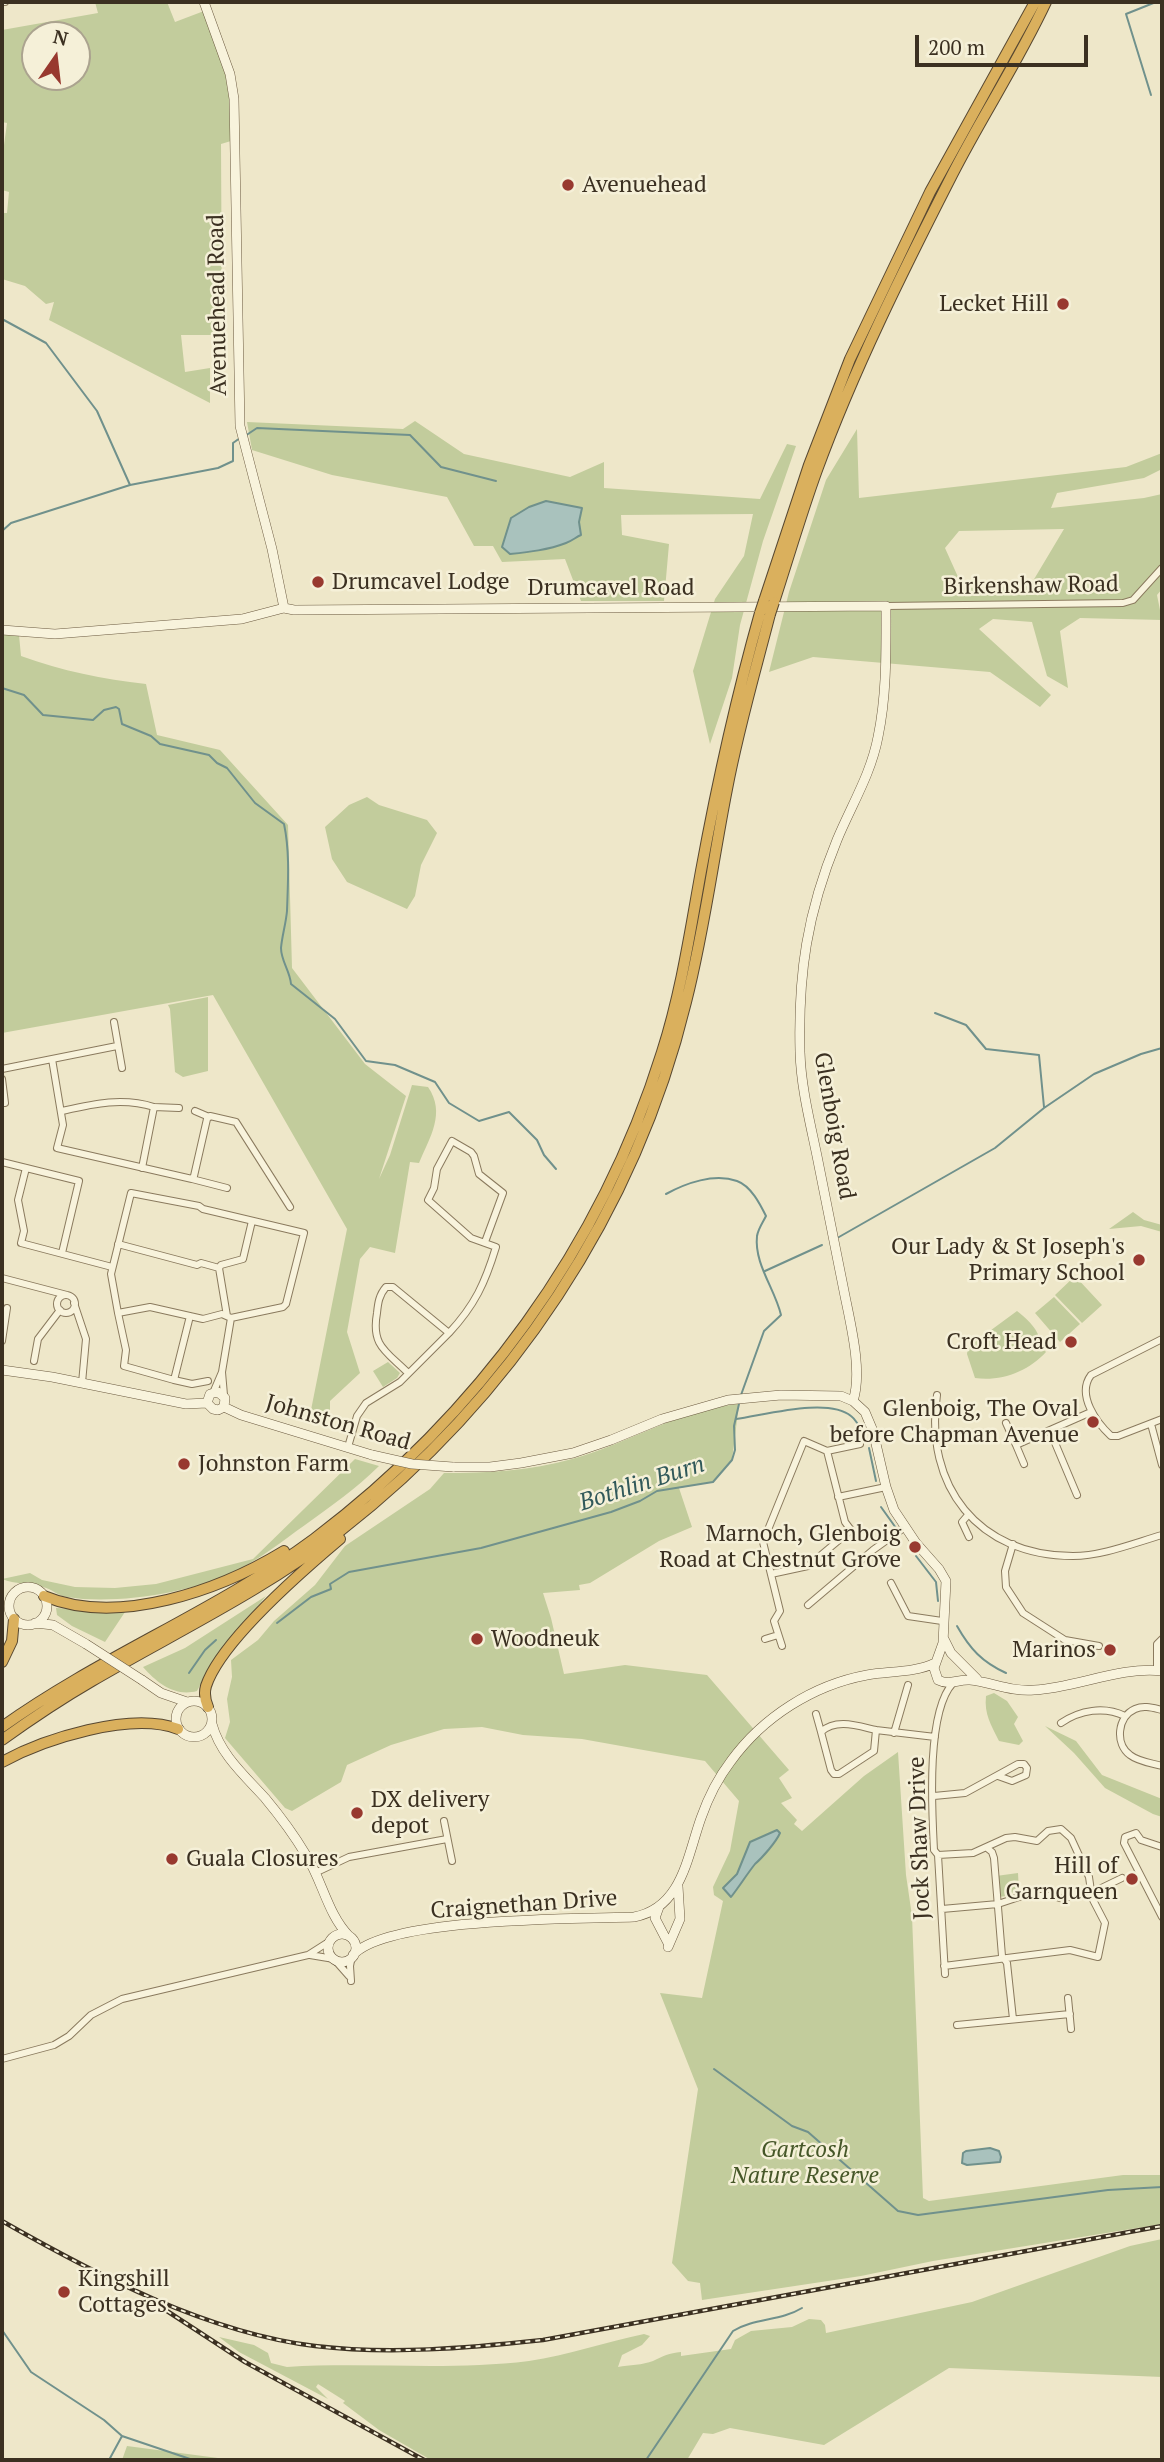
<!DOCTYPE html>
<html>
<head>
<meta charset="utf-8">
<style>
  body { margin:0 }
  #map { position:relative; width:1164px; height:2462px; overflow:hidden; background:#eee7c9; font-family:"PT Serif",serif }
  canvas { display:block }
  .frame { position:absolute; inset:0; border:4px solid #3b3021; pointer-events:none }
  .north { position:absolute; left:21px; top:21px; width:70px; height:70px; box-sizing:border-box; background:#f5f0d8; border:2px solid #aba38f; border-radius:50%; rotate:14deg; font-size:19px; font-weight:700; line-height:28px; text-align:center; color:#3b3021 }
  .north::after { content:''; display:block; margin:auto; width:24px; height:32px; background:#98392f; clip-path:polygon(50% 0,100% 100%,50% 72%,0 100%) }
  .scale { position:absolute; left:915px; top:35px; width:173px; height:32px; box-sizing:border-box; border:4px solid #3b3021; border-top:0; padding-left:9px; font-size:21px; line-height:24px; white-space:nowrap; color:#3b3021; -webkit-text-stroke:5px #f5f0d8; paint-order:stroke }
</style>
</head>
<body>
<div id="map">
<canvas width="1164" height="2462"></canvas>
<div class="frame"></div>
<div class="north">N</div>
<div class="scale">200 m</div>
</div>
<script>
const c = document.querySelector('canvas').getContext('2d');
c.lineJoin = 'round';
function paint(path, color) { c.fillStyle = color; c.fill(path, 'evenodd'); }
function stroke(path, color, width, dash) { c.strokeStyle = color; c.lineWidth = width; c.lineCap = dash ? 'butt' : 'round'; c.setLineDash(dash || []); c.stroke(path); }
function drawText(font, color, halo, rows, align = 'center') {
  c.font = font + ' "PT Serif",serif'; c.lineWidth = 5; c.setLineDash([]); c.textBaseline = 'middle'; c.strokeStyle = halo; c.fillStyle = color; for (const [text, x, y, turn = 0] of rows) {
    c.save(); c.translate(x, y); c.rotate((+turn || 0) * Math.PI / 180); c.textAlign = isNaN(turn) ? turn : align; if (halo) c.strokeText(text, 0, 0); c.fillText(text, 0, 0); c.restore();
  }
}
paint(new Path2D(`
  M95 2H167L175 22 204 11 230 85 231 141 221 144 222 335H181L185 372 210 368V403L49 320 54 302 46 304 25 286 2 279V213H7L9 192 2 190V160L7 123 2 122V30L98 13ZM35 35H77V77H35Z
  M415 421 464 454 570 477 604 462V488L760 499 787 444 796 446 763 541 740 625 732 678 710 744 693 671 715 599 744 556 753 514 621 515 622 535 669 544 664 601H581L565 559 502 562 493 546H474L447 497 332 475 252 450 247 422 403 429Z
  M857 429 859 498 1126 467 1162 453V469L1144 478 1057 493 1051 508 1144 498 1162 494V589L1157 595 1162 620 1080 618 1060 631 1068 688 1047 676 1032 622 993 619 979 629 1051 695 1040 707 990 672 813 657 769 672 789 592 826 480ZM1064 529 1030 586 963 588 945 548 959 531Z
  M2 634 19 635 21 656C62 671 103 679 146 684L157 735 220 750 288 825 292 968 365 1064 406 1096 379 1179 390 1155 412 1085 428 1087C446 1113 430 1137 419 1163L410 1162 395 1253 370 1247 360 1259 347 1332 360 1373 330 1401V1414L311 1410 347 1229 213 995 2 1033Z
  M367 797 379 805 427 820 437 833 421 865 415 896 407 909 347 882 332 859 325 827 349 805Z
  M208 997V1071L183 1077 175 1072 170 1009 168 1005Z
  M1133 1212 1144 1220 1162 1225V1232L1141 1226 1109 1229Z
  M1075 1276 1102 1305 1082 1323 1055 1295Z
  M1054 1297 1080 1324 1060 1342 1035 1313Z
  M1017 1311C1025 1317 1036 1327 1039 1337 1042 1344 1040 1346 1046 1352 1029 1371 1001 1382 975 1378L967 1354 968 1347Z
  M388 1362 400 1373 397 1378 383 1387 373 1371Z
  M739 1404 732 1460 713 1482 679 1488 692 1527 659 1541 590 1583 579 1585 580 1590 543 1593 551 1618 564 1674 625 1665 707 1675 789 1770 779 1778 792 1798 781 1803 797 1820 794 1824 802 1831 864 1776 898 1752 906 1875 912 1916 923 2198 929 2201 1123 2175H1162V2224L933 2261 861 2276 702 2300 700 2283 688 2281 672 2263 698 2089 660 1993 702 1998 723 1901 714 1895 713 1887 730 1851 739 1801 705 1761 582 1739 523 1735 482 1727 444 1729 391 1745 347 1765 341 1782 292 1811 285 1808 225 1738 230 1722 227 1699 232 1677 231 1660 258 1640 274 1621 315 1585 345 1546 430 1489 444 1473C487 1473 530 1471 572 1459 628 1444 680 1409 739 1404Z
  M355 1459 379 1466C356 1489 331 1506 305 1525 281 1542 260 1559 234 1572 191 1593 114 1605 67 1597 58 1596 52 1589 43 1587 29 1582 15 1585 2 1579L30 1573 42 1580 75 1587 115 1588 156 1584 253 1559Z
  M266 1596 210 1666 197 1691C175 1697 157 1683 143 1667L185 1648Z
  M56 1608 125 1612 105 1642 72 1626 57 1615Z
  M994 1693 1007 1701 1018 1717 1014 1724 1023 1741 1019 1745 999 1741C991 1725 984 1714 986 1696Z
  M1045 1726 1076 1741 1102 1775 1162 1799V1817L1153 1814 1105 1788 1074 1753Z
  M1018 1873 1019 1892 1006 1893V1896L999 1897 996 1876Z
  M1162 2239V2377L949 2368 824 2445 730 2428 713 2434 703 2433 687 2460H431L379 2430 343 2403 345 2401 318 2384 316 2387 328 2399 239 2352 219 2337 254 2345 268 2353 271 2363 287 2367C367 2362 448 2371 529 2361 568 2355 606 2342 644 2334L650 2336 642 2345 622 2355 618 2367C629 2365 643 2365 653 2361 663 2356 669 2353 681 2352V2356L731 2349 735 2340 751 2331 792 2327 809 2319 821 2320 825 2325 826 2333 972 2302 1130 2246Z
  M127 2446 233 2460H122Z`), '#c2cc9c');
const water = new Path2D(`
  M546 501 582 508 579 522 581 535C576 537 572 541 566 543 548 550 529 552 510 554L502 547 511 518 529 507Z
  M777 1830 780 1833C776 1842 763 1857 755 1864 747 1874 739 1887 731 1897L723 1888 737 1874 750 1842Z
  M990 2148 999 2151 1001 2157 1000 2162 967 2165 962 2163 963 2153 966 2151Z`);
paint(water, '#a9c2bd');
stroke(water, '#70918c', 2);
stroke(new Path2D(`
  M1151 95 1126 14 1156 2
  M2 319 46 343 97 411 130 485 11 523 2 531
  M245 436 257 428 410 435 441 467 496 481
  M130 485 218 468 233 461V443L240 438
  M2 688 24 695 43 715 93 720 104 710 116 707 119 709 122 724 151 736 160 744 209 755 217 763 227 768 255 803 284 824C290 852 288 882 287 911 286 923 282 936 281 948 281 961 290 971 291 984L335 1019 366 1061 395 1065 435 1082 449 1103 479 1121 509 1112 537 1140 544 1155 556 1169
  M935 1013 966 1025 986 1049 1039 1055 1044 1107
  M666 1194C686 1183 714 1173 737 1181 751 1186 760 1204 766 1216 763 1222 758 1229 757 1236 754 1264 775 1289 781 1315L764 1331 741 1395
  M839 1237 995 1148 1044 1108 1094 1074 1141 1054 1162 1048
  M765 1271 822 1245
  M736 1419C765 1415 828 1397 851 1416 858 1421 862 1432 866 1440
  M869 1448 876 1481
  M881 1507 896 1528
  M916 1556 936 1582 938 1601
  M277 1623 311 1597 331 1589 330 1584 349 1572 481 1548 611 1512 640 1501 657 1491 713 1482 732 1460 735 1450 734 1426 739 1404
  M957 1626C970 1649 982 1662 1006 1673
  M189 1673 205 1650 216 1640
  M714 2069 792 2126 808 2132 898 2211 918 2215 1108 2190 1162 2187
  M2 2330 31 2372 104 2420 122 2436 193 2460
  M109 2460 122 2436
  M646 2460 733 2331C754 2318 781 2321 802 2308`), '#70918c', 2);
const street = new Path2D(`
  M2 2H5
  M886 606 1123 603 1133 600 1162 568
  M114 1022 122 1068
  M52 1059 117 1046
  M2 1069 52 1059 63 1125 57 1148 192 1179 194 1176 207 1119 210 1116 236 1122 290 1207
  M2 1079 5 1103H2
  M154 1107 179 1108
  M62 1111C93 1104 122 1097 154 1107L142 1168
  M195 1111 209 1117
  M2 1162 79 1181 62 1253
  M26 1168 18 1200 24 1231 21 1243 112 1267
  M192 1179 227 1188
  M118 1244 197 1265 201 1263 219 1268
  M2 1278 67 1295
  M57 1304a9 9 0 1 1 18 0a9 9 0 1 1-18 0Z
  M74 1303 86 1339 82 1383
  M118 1313 126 1350 124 1366 174 1380 190 1316
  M227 1316 219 1268 221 1265 243 1259 252 1221
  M449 1333C475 1305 485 1283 496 1247L471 1238 428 1200 434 1188 437 1169 452 1141 471 1152 474 1156 479 1174 503 1193 485 1242
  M1162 1339 1091 1375C1076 1395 1097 1423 1111 1436H1118L1162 1419
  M2 1341 7 1308
  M34 1361 38 1339 60 1310
  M222 1372 231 1318 283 1307 286 1304 304 1233 203 1209 199 1206 131 1193 111 1274 118 1313 150 1307 203 1319 222 1314 231 1318
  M174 1380 192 1384 208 1381
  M213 1393 222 1372 224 1395
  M937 1395C924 1486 978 1556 1073 1556 1102 1556 1134 1543 1162 1535
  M1006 1423 1016 1445 1091 1412
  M1151 1424 1162 1465
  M1050 1431 1077 1495
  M1016 1445 1024 1464
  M348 1447 357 1416 366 1403 400 1382 449 1333 393 1287H386C379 1295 378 1303 377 1313 371 1346 386 1351 408 1373
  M827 1451 860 1444
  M838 1497 886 1487
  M968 1515 962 1522 969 1537
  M1013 1544 1005 1571 1006 1587 1023 1613 1065 1640 1099 1646
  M771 1574 808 1566 851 1530 845 1522 827 1451 804 1441 763 1542 780 1611 774 1621 782 1646
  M891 1583 908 1616 942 1621
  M808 1605 873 1550 905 1527
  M765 1639 778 1635
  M1157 1670V1644L1162 1639
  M1162 1710C1153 1708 1144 1705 1135 1709 1117 1717 1115 1744 1130 1755 1139 1762 1152 1763 1162 1766
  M816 1714 821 1732
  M1061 1723C1080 1710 1104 1706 1125 1716
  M876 1730C858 1726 836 1718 821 1732L831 1770 834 1774H839L874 1751 876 1730 935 1737
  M894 1733 908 1685
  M934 1796 965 1793 1018 1764H1024L1027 1768 1026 1775 1012 1781 998 1776
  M444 1821 452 1861
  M1162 1847 1141 1840 1136 1833 1125 1837 1124 1843 1162 1917
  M987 1848 992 1852 994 1858 1002 1956 1007 1963 1013 2019
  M938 1855 973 1853 1006 1838 1015 1837 1037 1841 1048 1831 1061 1829 1071 1838 1089 1877 1092 1898 1105 1923 1098 1957 1070 1950 944 1966
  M317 1872 349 1857 447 1839
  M1091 1893 1122 1878
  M942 1909 998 1904 1022 1896H1053L1063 1899 1091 1888
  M310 1955 334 1959
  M334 1959 349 1976
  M945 1974 938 1855 934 1850C932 1811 926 1712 953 1683
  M351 1981 350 1966 352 1956
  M1068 1998 1071 2029
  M957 2025 1070 2014
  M2 2059 54 2045 69 2036 91 2015 122 1999 308 1955 330 1941`);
const secondary = new Path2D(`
  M204 2 230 74 234 99 240 426 272 549 284 608
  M2 630 55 634 242 619 284 608 294 610 886 606C886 650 887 694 878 737 871 774 851 806 837 840 807 913 798 974 800 1052 801 1087 810 1122 817 1156 826 1201 835 1246 844 1291 850 1322 863 1371 853 1401
  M2 1370 52 1377 186 1404 207 1403
  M207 1403 213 1409 218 1410 224 1407 241 1415 372 1455
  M207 1403 210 1394 218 1392 225 1398 224 1407
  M453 1467H490L521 1463 573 1453 611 1440 662 1419 728 1400 781 1395 841 1396 853 1401 865 1412 873 1431 886 1487 894 1510 916 1543 939 1569 946 1581 943 1643 934 1668 938 1680C950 1686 958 1679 970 1680 991 1682 1011 1692 1034 1690 1075 1688 1121 1666 1162 1671
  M9 1606a19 19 0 1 1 38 0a19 19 0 1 1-38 0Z
  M35 1623 53 1625 86 1644
  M944 1639 951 1653 977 1679
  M142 1680 161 1693 187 1702
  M176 1719a18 18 0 1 1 36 0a18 18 0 1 1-36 0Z
  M212 1724C220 1754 244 1775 265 1798 280 1816 294 1835 306 1855 322 1880 328 1915 349 1936
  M659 1907 655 1918 668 1943
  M328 1948a14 14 0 1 1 28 0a14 14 0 1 1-28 0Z
  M668 1947 680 1919 678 1886
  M353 1955C388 1917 578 1919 634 1917 682 1908 687 1857 701 1818 708 1798 718 1778 731 1761 763 1717 813 1685 867 1675 890 1671 914 1673 935 1663`);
const highway = new Path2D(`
  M764 601 809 465 850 359 930 192 1035 2
  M774 602C788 559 801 514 817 470 854 369 903 271 952 175 982 116 1018 62 1046 2
  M44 1596C118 1627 220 1590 284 1551
  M2 1662 12 1641 14 1619
  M208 1707C205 1700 204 1693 206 1686 221 1641 302 1571 340 1539
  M2 1727C101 1656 217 1611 314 1539 477 1416 601 1248 662 1052 681 993 690 932 701 871 717 784 736 698 760 613
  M2 1740C31 1719 61 1699 92 1681 176 1632 263 1591 340 1531 510 1399 635 1212 686 1002 704 932 713 860 727 789 738 730 755 672 770 614
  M2 1762C44 1739 131 1711 178 1729`);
stroke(street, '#8a7a5e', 8);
stroke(secondary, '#6c5b41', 10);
stroke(highway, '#584831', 12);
stroke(street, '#f8f3dc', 6);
stroke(secondary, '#f8f3dc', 9);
stroke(highway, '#dab05d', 10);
const rail = new Path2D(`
  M2 2221C95 2274 207 2333 315 2346 391 2355 467 2348 543 2340L1162 2226
  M167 2311 245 2362 424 2460`);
stroke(rail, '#3b3021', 4.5);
stroke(rail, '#f5f0d8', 2, [5]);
const secondaryBridge = new Path2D(`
  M372 1455 412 1464 453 1467
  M86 1644 142 1680`);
const highwayBridge = new Path2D(`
  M760 613 764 601
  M770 614 774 602`);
stroke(secondaryBridge, '#6c5b41', 10, []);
stroke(highwayBridge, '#584831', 12, []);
stroke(secondaryBridge, '#f8f3dc', 9);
stroke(highwayBridge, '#dab05d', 10);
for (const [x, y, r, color] of [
  [568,185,7,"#98392f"],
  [1063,304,7,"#98392f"],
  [318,582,7,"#98392f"],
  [1139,1260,7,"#98392f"],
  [1071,1342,7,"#98392f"],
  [1093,1422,7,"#98392f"],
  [184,1464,7,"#98392f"],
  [915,1547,7,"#98392f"],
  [477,1639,7,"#98392f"],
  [1110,1650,7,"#98392f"],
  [357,1813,7,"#98392f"],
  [172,1859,7,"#98392f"],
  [1132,1879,7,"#98392f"],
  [64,2292,7,"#98392f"]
]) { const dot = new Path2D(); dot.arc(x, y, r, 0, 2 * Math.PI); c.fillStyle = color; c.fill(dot); stroke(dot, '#f5f0d8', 2.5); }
drawText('23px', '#3b3021', '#f5f0d8', [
  ["Avenuehead",582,185],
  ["Lecket Hill",1049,304,"right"],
  ["Drumcavel Lodge",332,582],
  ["Our Lady & St Joseph's",1125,1247,"right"],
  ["Primary School",1125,1273,"right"],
  ["Croft Head",1057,1342,"right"],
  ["Glenboig, The Oval",1079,1409,"right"],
  ["before Chapman Avenue",1079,1435,"right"],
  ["Johnston Farm",198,1464],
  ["Marnoch, Glenboig",901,1534,"right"],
  ["Road at Chestnut Grove",901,1560,"right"],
  ["Woodneuk",491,1639],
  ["Marinos",1096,1650,"right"],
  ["DX delivery",371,1800],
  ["depot",371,1826],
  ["Guala Closures",186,1859],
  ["Hill of",1118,1866,"right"],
  ["Garnqueen",1118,1892,"right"],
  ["Kingshill",78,2279],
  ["Cottages",78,2305]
], 'left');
drawText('23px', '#3b3021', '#f5f0d8', [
  ["Avenuehead Road",218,305,-91],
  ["Birkenshaw Road",1031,586,-1],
  ["Drumcavel Road",611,588],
  ["Glenboig Road",834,1126,80],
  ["Johnston Road",338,1423,16],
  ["Jock Shaw Drive",920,1838,-92],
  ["Craignethan Drive",524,1905,-4]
]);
drawText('italic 23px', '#465728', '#f5f0d8', [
  ["Gartcosh",805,2150],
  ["Nature Reserve",805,2176]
]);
drawText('italic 24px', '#31595a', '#f5f0d8', [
  ["Bothlin Burn",642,1484,-18]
]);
</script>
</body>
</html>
